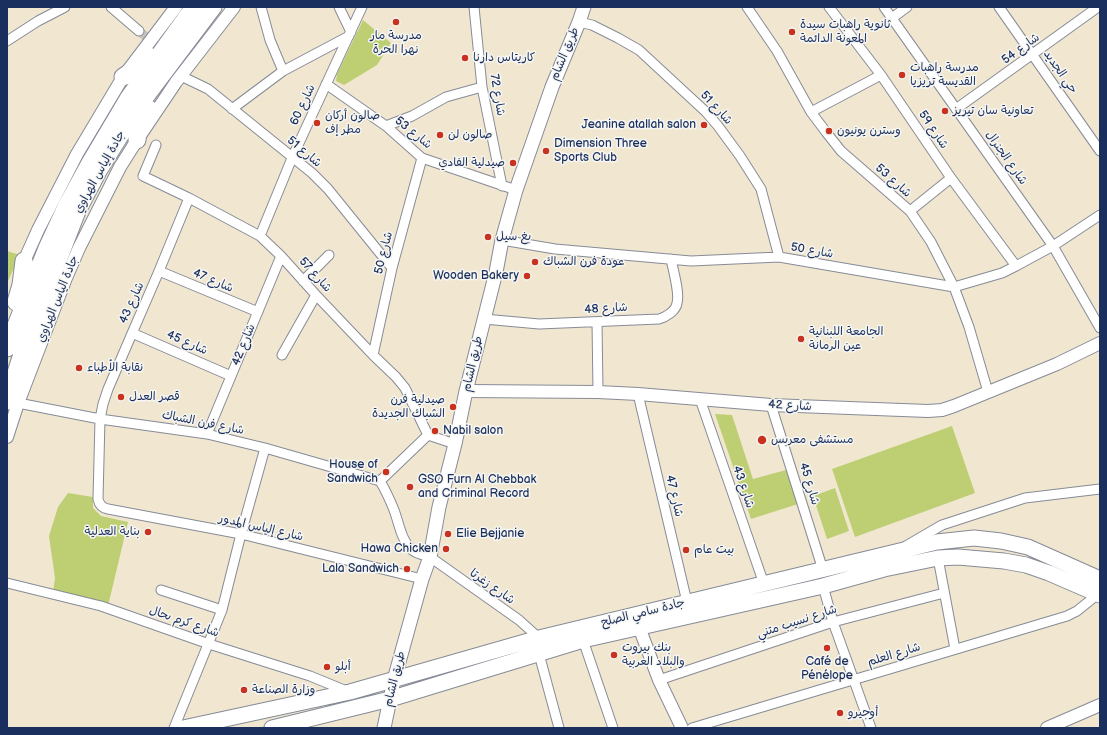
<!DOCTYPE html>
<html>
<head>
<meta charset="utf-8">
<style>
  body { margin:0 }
  #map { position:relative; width:1107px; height:735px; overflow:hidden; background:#f1e7d0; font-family:"Balsamiq Sans",sans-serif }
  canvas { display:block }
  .frame { position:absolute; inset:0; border:8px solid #1b2f5e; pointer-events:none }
</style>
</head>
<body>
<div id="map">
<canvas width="1107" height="735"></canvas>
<div class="frame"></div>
</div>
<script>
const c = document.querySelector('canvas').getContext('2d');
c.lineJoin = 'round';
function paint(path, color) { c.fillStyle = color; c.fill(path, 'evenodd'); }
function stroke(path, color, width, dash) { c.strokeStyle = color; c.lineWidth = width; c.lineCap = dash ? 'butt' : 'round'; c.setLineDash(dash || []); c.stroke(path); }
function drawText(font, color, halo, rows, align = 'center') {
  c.font = font + ' "Balsamiq Sans","Playpen Sans Arabic",sans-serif'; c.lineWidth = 3; c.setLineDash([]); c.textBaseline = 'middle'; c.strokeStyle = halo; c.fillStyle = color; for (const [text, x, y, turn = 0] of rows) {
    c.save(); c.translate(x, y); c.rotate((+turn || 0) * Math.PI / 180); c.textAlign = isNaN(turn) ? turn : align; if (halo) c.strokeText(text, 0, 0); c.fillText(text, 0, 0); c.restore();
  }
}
paint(new Path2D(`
  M363 20 391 43 377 65 344 85 336 81 337 74Z
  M7 251 20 255 7 283Z
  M715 414 732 415 753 479 786 470 798 504 751 519Z
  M952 426 975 493 855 537 832 469Z
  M835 488 849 531 827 539 813 496Z
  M68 493 93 497V508L101 516 128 522 108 606 53 592 55 578 49 536 58 507Z`), '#bdcf72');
stroke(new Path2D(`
  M139 31 191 73`), '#c6c2b9', 9, [9, 4.5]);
const minor = new Path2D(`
  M111 7 139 31
  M261 7 270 40 283 71
  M339 7 351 32
  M474 7 482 87 502 186
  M747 7 777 51 811 112 826 132 841 151 910 211 931 242 954 287 969 327 988 392
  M829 7 881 75 951 178 1016 266
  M884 7 1053 246 1100 328
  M999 7 1100 151
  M892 18 907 7
  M579 22 592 25 618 38 639 50 706 112 718 126 740 156 761 189 779 257
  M7 41 38 21 65 7
  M181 76 208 89 312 173 328 189 392 268
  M326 84 386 126 422 158 516 190
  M232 109 283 71 349 36
  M956 109 1098 7
  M811 112 881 75
  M386 126 412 116 446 97 482 87
  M156 145 143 176 189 198 260 236 281 256 316 295 373 355 396 377 405 388 428 435
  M189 198 159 271 108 389 103 404 100 419 98 499C99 504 102 508 108 509L241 534 422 579
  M910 211 951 178
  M260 236 292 158 362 7
  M502 240 555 249 691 261 779 257 954 287 1002 273 1016 266 1053 246 1100 215
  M159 271 258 312
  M303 281 329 255
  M484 319 539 324 659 319C666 317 676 311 677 303 680 293 673 270 671 259
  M597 322 598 392
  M132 333 231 376
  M282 355 316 295
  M373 355 392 268 422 158
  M638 394 687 602
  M700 399 764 584
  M18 403 100 419 207 434 265 448 380 481C386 491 390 500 394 510 399 523 401 540 412 550 417 554 423 555 430 557L519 620 539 638
  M771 405 823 570
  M207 434 281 256
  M428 435 455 444
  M380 481 428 435
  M906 546 942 525 1025 498 1100 489
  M938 558 955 649
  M7 583 101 606 209 644 310 676 349 692
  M823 586 833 622 871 728
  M161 590 222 610
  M583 640 613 728
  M539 654 559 728
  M659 680 833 622 944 593
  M174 728 222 610 241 534 265 448
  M692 728 1067 616 1077 611 1098 594`);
const tertiary = new Path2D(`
  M21 268 38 230 77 154 123 77 176 7
  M466 391 598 392 638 394 771 405 928 411 942 410 954 406 1057 364 1100 343
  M7 437 18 403 66 278 79 248 120 167 137 140 176 82 234 7
  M639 627 659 680 682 728
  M1047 728 1100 705`);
const secondary = new Path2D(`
  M384 728 394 680 422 579 430 557 439 507 455 444 466 391 496 272 502 240 516 190 552 87 579 22 584 7`);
const trunk = new Path2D(`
  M183 728 350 692 539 638 937 542 974 538 1001 541 1028 547 1100 579
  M272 728 390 699 583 640 823 586 884 569 938 558 958 557 1004 561 1026 565 1049 573 1100 595`);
const motorway = new Path2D(`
  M123 77 141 65 149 56
  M137 140 139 125 149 109
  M16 302 21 285 24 261
  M7 348 48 246 67 205 90 163 128 99 194 7
  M7 401 23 351 77 211 98 171 137 108 213 7`);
stroke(minor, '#868b97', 11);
stroke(tertiary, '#868b97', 14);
stroke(secondary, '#868b97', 15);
stroke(trunk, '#868b97', 17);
stroke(motorway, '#868b97', 19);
stroke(minor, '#fff', 9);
stroke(tertiary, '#fff', 12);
stroke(secondary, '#fff', 13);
stroke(trunk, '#fff', 15);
stroke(motorway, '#fff', 17);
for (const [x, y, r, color] of [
  [396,22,4,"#c8321e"],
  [792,32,4,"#c8321e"],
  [465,58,4,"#c8321e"],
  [902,75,4,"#c8321e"],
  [945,111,4,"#c8321e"],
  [317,123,4,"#c8321e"],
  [704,125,4,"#c8321e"],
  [829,131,4,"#c8321e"],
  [440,135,4,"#c8321e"],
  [546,151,4,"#c8321e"],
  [513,163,4,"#c8321e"],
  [488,237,4,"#c8321e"],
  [535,262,4,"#c8321e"],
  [527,276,4,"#c8321e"],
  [801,339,4,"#c8321e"],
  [79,368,4,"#c8321e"],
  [121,397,4,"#c8321e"],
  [453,407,4,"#c8321e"],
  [435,431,4,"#c8321e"],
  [762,440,5,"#c8321e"],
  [386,472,4,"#c8321e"],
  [410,487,4,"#c8321e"],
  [148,532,4,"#c8321e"],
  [448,534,4,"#c8321e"],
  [446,549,4,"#c8321e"],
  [686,550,4,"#c8321e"],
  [407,569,4,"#c8321e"],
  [827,648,4,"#c8321e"],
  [614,655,4,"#c8321e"],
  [327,667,4,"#c8321e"],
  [244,690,4,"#c8321e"],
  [840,713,4,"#c8321e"]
]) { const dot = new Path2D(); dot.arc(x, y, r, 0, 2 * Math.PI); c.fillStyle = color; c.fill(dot); stroke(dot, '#f6f6f2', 1.5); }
drawText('12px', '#1b2f5e', '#f6f6f2', [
  ["ثانوية راهبات سيدة",800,25],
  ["المعونة الدائمة",800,39],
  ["مدرسة مار",396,36,"center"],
  ["نهرا الحرة",396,50,"center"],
  ["كاريتاس دارنا",473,58],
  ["مدرسة راهبات",910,68],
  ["القديسة تريزيا",910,82],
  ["تعاونية سان تيريز",953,111],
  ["صالون أركان",325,116],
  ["مطر إف",325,130],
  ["Jeanine atallah salon",696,125,"right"],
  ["وسترن يونيون",837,131],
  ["صالون لن",448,135],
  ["Dimension Three",554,144],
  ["Sports Club",554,158],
  ["صيدلية الفادي",505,163,"right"],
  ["بغ سيل",496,237],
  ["عودة فرن الشباك",543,262],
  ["Wooden Bakery",519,276,"right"],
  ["الجامعة اللبنانية",809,332],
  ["عين الرمانة",809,346],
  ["نقابة الأطباء",87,368],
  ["قصر العدل",129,397],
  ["صيدلية فرن",445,400,"right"],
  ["الشباك الجديدة",445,414,"right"],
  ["Nabil salon",443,431],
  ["مستشفى معربس",771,440],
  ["House of",378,465,"right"],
  ["Sandwich",378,479,"right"],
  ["GSO Furn Al Chebbak",418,480],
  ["and Criminal Record",418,494],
  ["بناية العدلية",140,532,"right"],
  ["Elie Bejjanie",456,534],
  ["Hawa Chicken",438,549,"right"],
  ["بيت عام",694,550],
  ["Lala Sandwich",399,569,"right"],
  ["بنك بيروت",622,648],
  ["والبلاد العربية",622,662],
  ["Café de",827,662,"center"],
  ["Pénélope",827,676,"center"],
  ["أبلو",335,667],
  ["وزارة الصناعة",252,690],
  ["أوجيرو",848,713]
], 'left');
drawText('12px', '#1b2f5e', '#f6f6f2', [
  ["شارع 54",1021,49,-36],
  ["طريق الشام",565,54,-67],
  ["حي الجديد",1060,72,55],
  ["شارع 72",497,95,80],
  ["شارع 60",303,105,-65],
  ["شارع 51",716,108,47],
  ["شارع 59",933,130,56],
  ["شارع 53",413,133,39],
  ["شارع 51",304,152,40],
  ["شارع الجنرال",1006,158,55],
  ["جادة إلياس الهراوي",100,172,-61],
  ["شارع 53",893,181,42],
  ["شارع 50",812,251,10],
  ["شارع 50",384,253,-76],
  ["شارع 57",315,275,48],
  ["شارع 47",213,281,23],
  ["جادة الياس الهراوي",58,299,-68],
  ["شارع 43",132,303,-66],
  ["شارع 48",606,309,-3],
  ["شارع 45",187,343,24],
  ["شارع 42",244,345,-68],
  ["طريق الشام",473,364,-77],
  ["شارع 42",790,406,3],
  ["شارع فرن الشباك",203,423,11],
  ["شارع 45",809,484,73],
  ["شارع 43",743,487,71],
  ["شارع 47",674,496,77],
  ["شارع إلياس المدور",261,528,13],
  ["شارع زغرتا",492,587,35],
  ["جادة سامي الصلح",643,613,-14],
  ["شارع كرم ىحال",184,622,19],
  ["شارع نسيب متني",797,622,-18],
  ["شارع العلم",894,655,-17],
  ["طريق الشام",395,679,-76]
]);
</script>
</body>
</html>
